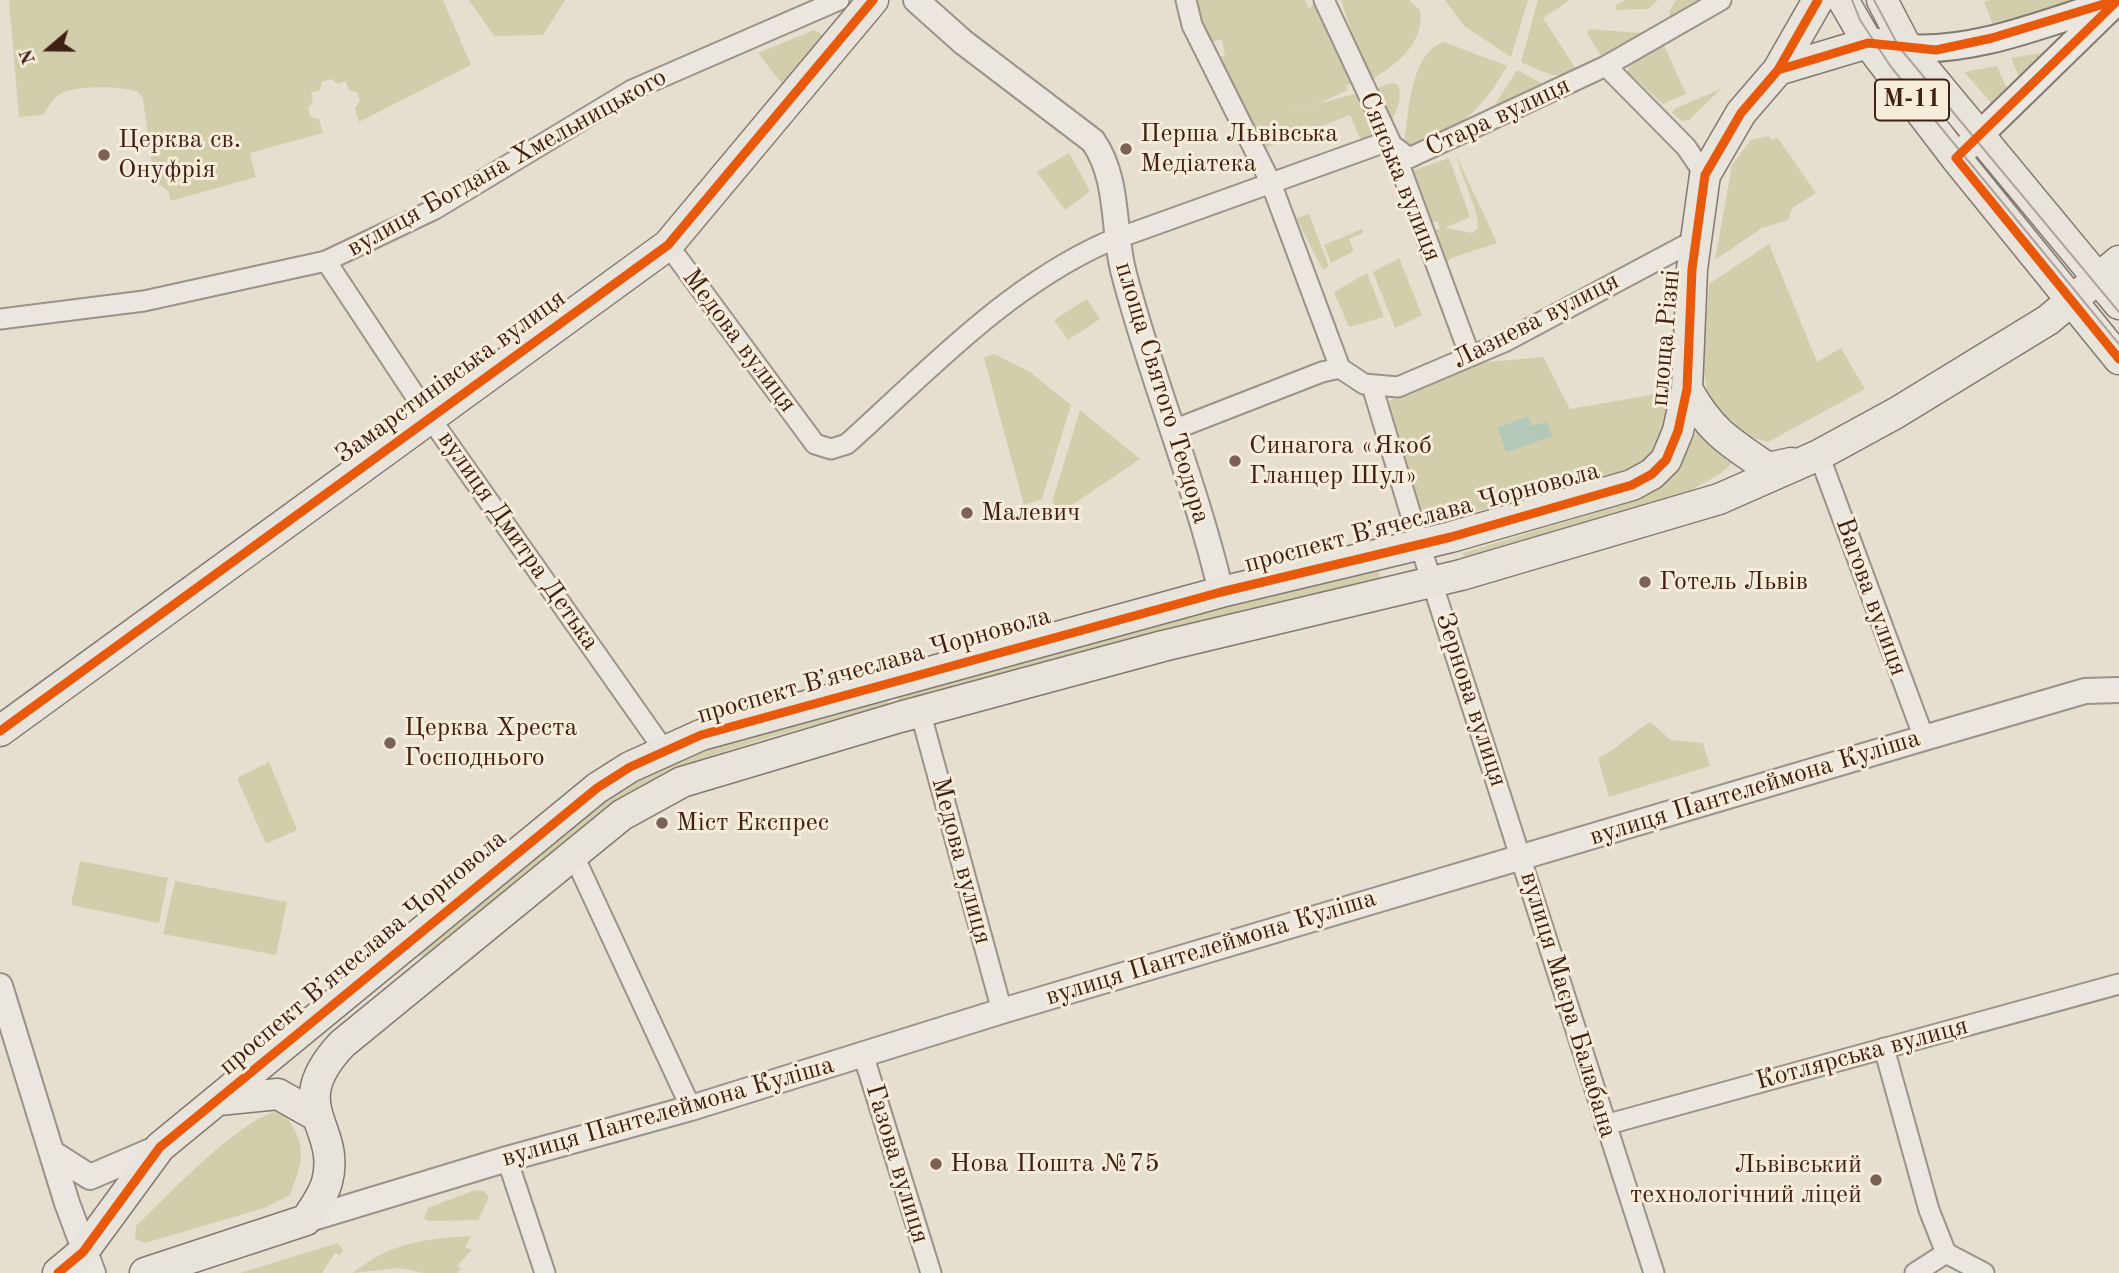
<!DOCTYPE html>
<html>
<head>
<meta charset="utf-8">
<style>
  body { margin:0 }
  #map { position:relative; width:2119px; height:1273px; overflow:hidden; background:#e6decf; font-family:"Old Standard TT",serif }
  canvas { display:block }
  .north { position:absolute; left:14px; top:14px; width:70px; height:70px; -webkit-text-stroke:5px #f5ecda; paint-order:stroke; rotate:250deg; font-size:19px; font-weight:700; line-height:28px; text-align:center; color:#412014 }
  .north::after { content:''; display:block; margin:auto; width:24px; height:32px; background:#412014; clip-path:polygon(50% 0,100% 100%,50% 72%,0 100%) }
</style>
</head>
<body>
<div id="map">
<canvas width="2119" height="1273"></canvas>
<div class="north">N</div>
</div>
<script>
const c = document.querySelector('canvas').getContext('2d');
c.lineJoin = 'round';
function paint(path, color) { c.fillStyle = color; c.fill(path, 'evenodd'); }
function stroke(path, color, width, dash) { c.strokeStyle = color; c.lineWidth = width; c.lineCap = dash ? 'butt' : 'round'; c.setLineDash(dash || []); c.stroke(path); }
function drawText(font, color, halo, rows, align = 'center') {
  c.font = font + ' "Old Standard TT",serif'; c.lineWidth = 6; c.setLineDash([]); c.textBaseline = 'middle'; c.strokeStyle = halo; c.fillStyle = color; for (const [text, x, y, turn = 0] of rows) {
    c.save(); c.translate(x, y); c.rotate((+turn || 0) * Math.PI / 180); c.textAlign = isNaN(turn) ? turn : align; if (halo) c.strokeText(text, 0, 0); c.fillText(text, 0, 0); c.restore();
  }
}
paint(new Path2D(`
  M9 0H443L471 65 359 122 355 108 360 101 358 93 349 90 346 81 338 84 331 79 322 82 320 90 311 93 313 101 308 108 310 117 319 119 323 133 250 153 256 177 171 201 168 191 154 181 143 99 138 92C121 86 70 84 56 97 51 102 47 109 43 115L19 117Z
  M469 0H565L543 35 494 36Z
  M1187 0H1305L1309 9 1317 0 1355 83 1345 86 1348 90 1320 103 1278 115 1358 93 1373 136 1361 140 1350 115 1265 148 1217 57 1225 56 1222 39 1209 43Z
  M1341 0H1409L1420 10C1425 45 1394 66 1368 82Z
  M1445 0H1528L1511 57 1464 26Z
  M1538 0H1570L1543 18 1580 75C1560 81 1540 71 1521 62Z
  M1625 0H1658L1648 9 1616 10V5Z
  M1676 0H1699L1670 16 1669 12Z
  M1989 0H2076L2065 8 1992 23 1984 2Z
  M1589 29 1640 33 1642 37 1603 59 1587 33Z
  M814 30 823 35 825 41 786 89 758 53Z
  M1444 42 1507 66C1482 111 1459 127 1415 152L1404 143C1409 113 1410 52 1444 42Z
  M1663 43 1686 94 1663 104 1627 72 1630 65Z
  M2055 51 2020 79 2011 58Z
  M1997 66 2008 91 1995 107 1964 72Z
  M1517 70 1552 89 1489 114Z
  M1392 83 1398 85C1404 101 1394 117 1385 130L1372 90Z
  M1721 89 1689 120 1682 121 1672 113 1674 109Z
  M1769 136 1772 141 1777 137 1816 193 1792 208 1788 220 1762 228 1715 260 1732 165 1751 140Z
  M1069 153 1090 191 1065 210 1037 172Z
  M1456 155 1497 243 1451 258 1446 264 1428 232 1440 229 1438 222H1430L1412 171 1449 158 1470 217 1445 228 1472 233 1478 228C1480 216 1460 172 1456 155Z
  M1309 214 1329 267 1323 270 1296 218Z
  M1362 229 1363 233 1349 239 1354 251 1331 263 1324 245Z
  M1769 244 1817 362 1841 348 1865 389 1768 442C1683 421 1705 350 1709 284Z
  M1399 258 1422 315 1395 328 1373 272Z
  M1367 273 1384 317 1349 327 1334 292Z
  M1087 299 1100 319 1068 340 1054 320Z
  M994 354 1030 372 1071 405 1042 499 1024 505 984 358Z
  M1543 357 1570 409 1651 395 1679 386 1674 431 1643 472 1544 500 1417 520 1383 404 1467 364Z
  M1080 410 1140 459 1060 513 1052 502Z
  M1697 430 1732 463 1720 474 1691 490 1664 500 1464 559 1463 553 1630 502 1665 483 1682 461Z
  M1378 569 1380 578 1240 612 899 703 897 695 1236 604Z
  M887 698 890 705C794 732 696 750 612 805L424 956H418L605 798C692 743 789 724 887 698Z
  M1650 722 1671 740 1703 743 1710 766 1609 797 1598 758C1618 749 1631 733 1650 722Z
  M269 762 297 830 266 844 237 778Z
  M80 861 168 878 159 923 71 905Z
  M175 881 287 902 276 955 163 934Z
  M282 1110C307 1146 305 1155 290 1195L264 1208 145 1243 135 1239 136 1226C169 1195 240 1117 282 1110Z
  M475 1190 484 1191 489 1197 478 1220 428 1221 424 1218 428 1208Z
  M471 1236 465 1247 472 1250 457 1266 461 1269 457 1273H424L398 1268 353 1273C389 1243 426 1238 471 1236Z
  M338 1243 343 1250 340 1255 335 1253 322 1273H240Z`), '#d2ceac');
paint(new Path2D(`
  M1528 416 1531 426 1547 422 1552 436 1508 452 1505 450 1498 428Z`), '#b2c8b8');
const minor = new Path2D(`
  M1186 0 1192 25 1271 183 1340 368 1364 384 1398 387 1504 342 1695 240
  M1324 0 1392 145 1470 356
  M1606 66 1686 147 1705 175
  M668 245 815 444 831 449 847 444C928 371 1006 287 1107 242L1380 144 1392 145 1409 158 1606 66 1721 0
  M326 261 428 415 664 750
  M0 319 144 301 326 261 435 209 632 90 839 0
  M1372 386 1420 545 1654 1273
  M1173 430 1322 372 1340 368
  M1819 455 1924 738
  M920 711 1002 1011
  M573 854 691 1108
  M1884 1048 1929 1210 1946 1253 1984 1273
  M863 1054 931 1273
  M1605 1125 2119 984
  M507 1159 545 1273
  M1915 1273 1946 1253`);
const tertiary = new Path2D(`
  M916 0 963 42 1093 141C1120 180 1112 229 1124 274 1152 381 1196 485 1221 592
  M0 986 67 1203 93 1273
  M54 1154 90 1177 160 1147
  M306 1220 507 1159 691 1108 1002 1011 1924 738 2085 691 2119 690`);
const secondary = new Path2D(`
  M1907 48C1976 53 2047 22 2113 2
  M1956 158 2118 0`);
const primary = new Path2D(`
  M1843 0 1868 43 1956 158 2119 359
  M1882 0 1907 48 2119 304
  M1778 70 1868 43 1886 45
  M1687 389C1710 431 1729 442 1768 468L1791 463
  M0 731 668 245 873 0
  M219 1100 278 1094 315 1115
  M58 1273 83 1252 160 1147 597 788 630 767 701 735 1221 592 1451 537 1632 485 1652 474 1666 460 1678 431 1687 389 1692 269 1705 175 1741 113 1778 70 1818 0
  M145 1273 306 1220C314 1208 323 1196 327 1182 342 1125 282 1108 342 1044L622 815 682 782 900 717 1163 646 1461 575 1719 499 1819 455 1896 413 2048 320 2119 261`);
stroke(minor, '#9b9288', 23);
stroke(tertiary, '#9b9288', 28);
stroke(secondary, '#837970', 30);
stroke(primary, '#837970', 33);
stroke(minor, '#ebe7e0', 19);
stroke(tertiary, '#ebe7e0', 24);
stroke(secondary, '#ebe7e0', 26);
stroke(primary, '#e8e3db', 30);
stroke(new Path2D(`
  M1852 0 1860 20 1891 67 2119 344
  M1874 0 1899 47 2119 312
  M0 735 669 248 877 0`), '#aca59f', 2);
stroke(new Path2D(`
  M2118 0 1956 158 2119 359
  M1778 70 1868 43 1936 50 1992 38 2114 1
  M0 731 668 245 873 0
  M58 1273 83 1252 160 1147 597 788 630 767 701 735 1221 592 1451 537 1632 485 1652 474 1666 460 1678 431 1687 389 1692 269 1705 175 1741 113 1778 70 1818 0`), '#e8590c', 9);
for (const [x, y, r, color] of [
  [1126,149,7,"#7b6255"],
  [104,155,7,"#7b6255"],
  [1235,461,7,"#7b6255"],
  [967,513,7,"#7b6255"],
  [1645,582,7,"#7b6255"],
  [390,743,7,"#7b6255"],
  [662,823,7,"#7b6255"],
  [936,1164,7,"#7b6255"],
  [1876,1180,7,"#7b6255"]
]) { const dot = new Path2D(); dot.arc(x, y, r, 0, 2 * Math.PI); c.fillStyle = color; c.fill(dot); stroke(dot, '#f5ecda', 2.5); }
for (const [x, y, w] of [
  [1912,100,74]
]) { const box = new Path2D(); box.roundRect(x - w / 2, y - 20.5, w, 41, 5); c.fillStyle = '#f5ecda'; c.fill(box); stroke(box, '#412014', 2); }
drawText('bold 24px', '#412014', null, [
  ["М-11",1912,100]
]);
drawText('26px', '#412014', '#f5ecda', [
  ["Стара вулиця",1498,117,-25],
  ["вулиця Богдана Хмельницького",507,163,-29],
  ["Сянська вулиця",1400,177,68],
  ["Лазнева вулиця",1536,321,-27],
  ["площа Різні",1666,338,-85],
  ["Медова вулиця",739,341,53],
  ["Замарстинівська вулиця",451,377,-36],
  ["площа Святого Теодора",1162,393,73],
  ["проспект Вʼячеслава Чорновола",1422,518,-15],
  ["вулиця Дмитра Детька",518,541,55],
  ["Вагова вулиця",1871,597,70],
  ["проспект Вʼячеслава Чорновола",874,666,-16],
  ["Зернова вулиця",1471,700,72],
  ["вулиця Пантелеймона Куліша",1755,788,-17],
  ["Медова вулиця",961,861,75],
  ["вулиця Пантелеймона Куліша",1211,948,-17],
  ["проспект Вʼячеслава Чорновола",363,953,-40],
  ["вулиця Маєра Балабана",1568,1005,73],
  ["Котлярська вулиця",1862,1054,-15],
  ["вулиця Пантелеймона Куліша",668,1112,-16],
  ["Газова вулиця",897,1164,73]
]);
drawText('26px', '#412014', '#f5ecda', [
  ["Перша Львівська",1140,134],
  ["Медіатека",1140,164],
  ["Церква св.",118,140],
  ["Онуфрія",118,170],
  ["Синагога «Якоб",1249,446],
  ["Гланцер Шул»",1249,476],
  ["Малевич",981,513],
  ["Готель Львів",1659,582],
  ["Церква Хреста",404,728],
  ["Господнього",404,758],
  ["Міст Експрес",676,823],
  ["Нова Пошта №75",950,1164],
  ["Львівський",1862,1165,"right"],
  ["технологічний ліцей",1862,1195,"right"]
], 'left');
</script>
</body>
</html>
